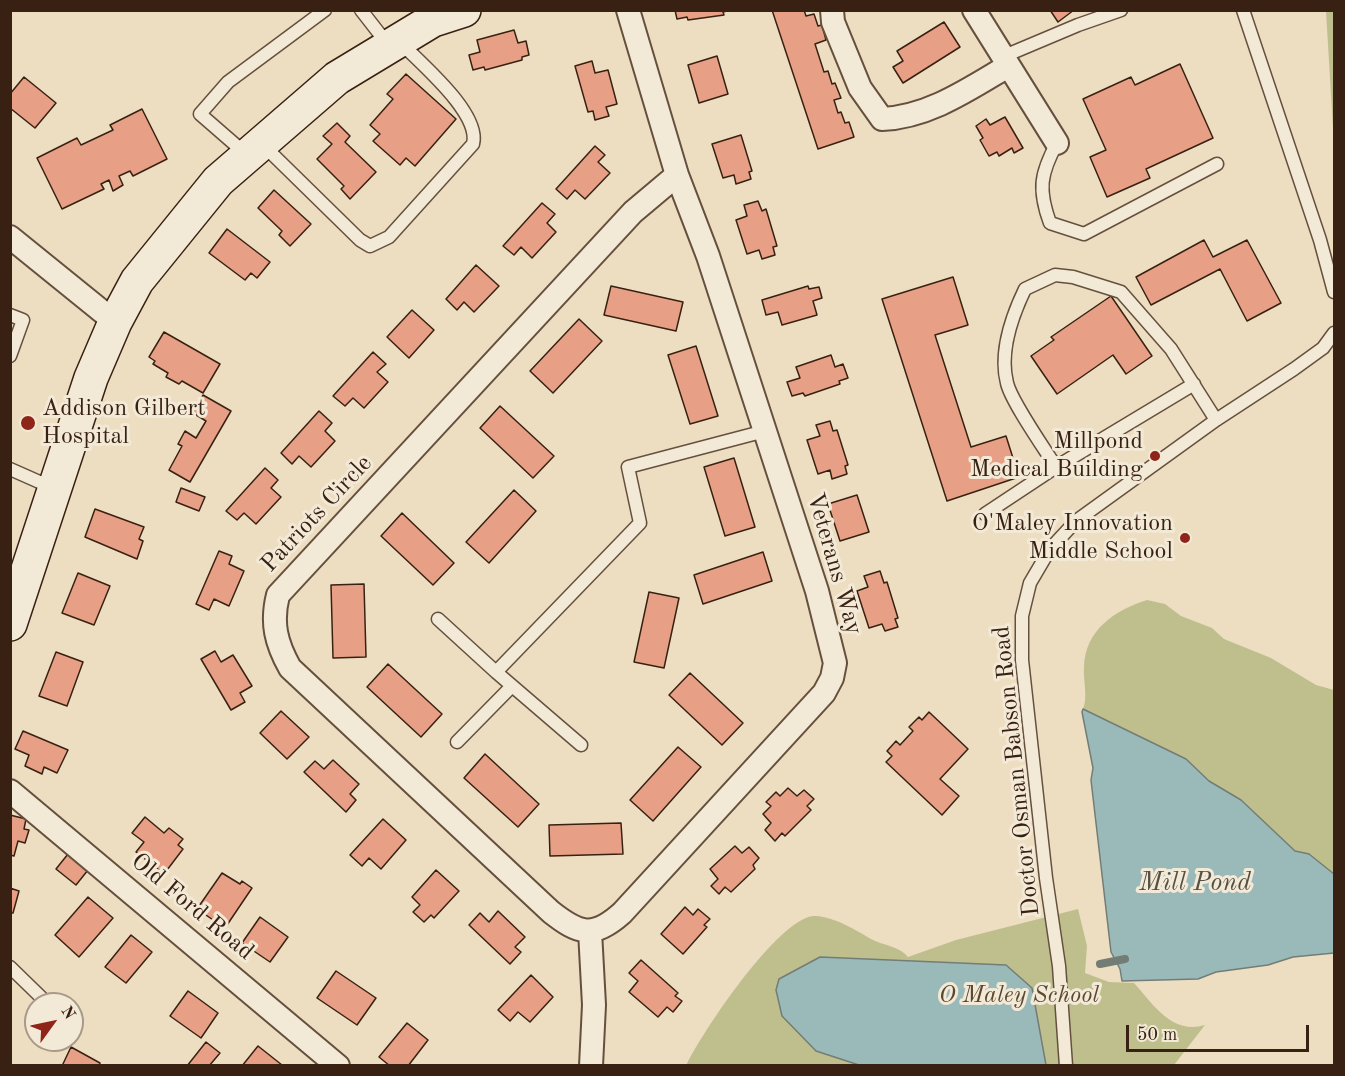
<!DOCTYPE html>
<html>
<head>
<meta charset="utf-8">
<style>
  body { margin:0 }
  #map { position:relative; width:1345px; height:1076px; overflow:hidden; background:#edddc1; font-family:"Old Standard TT",serif }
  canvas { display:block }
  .frame { position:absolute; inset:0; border:12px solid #382112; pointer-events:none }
  .north { position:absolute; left:24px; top:992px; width:60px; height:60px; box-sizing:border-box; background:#f3e9d7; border:2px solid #a89988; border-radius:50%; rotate:57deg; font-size:16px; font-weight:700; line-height:24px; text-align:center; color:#382112 }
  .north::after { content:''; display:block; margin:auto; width:21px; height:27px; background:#8f2418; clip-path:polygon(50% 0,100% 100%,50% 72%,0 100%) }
  .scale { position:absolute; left:1126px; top:1025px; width:183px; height:27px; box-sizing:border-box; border:3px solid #382112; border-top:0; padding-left:8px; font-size:18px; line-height:21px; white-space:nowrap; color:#382112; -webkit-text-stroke:4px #f3e9d7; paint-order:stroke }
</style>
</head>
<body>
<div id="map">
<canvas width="1345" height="1076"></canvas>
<div class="frame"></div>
<div class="north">N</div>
<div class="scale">50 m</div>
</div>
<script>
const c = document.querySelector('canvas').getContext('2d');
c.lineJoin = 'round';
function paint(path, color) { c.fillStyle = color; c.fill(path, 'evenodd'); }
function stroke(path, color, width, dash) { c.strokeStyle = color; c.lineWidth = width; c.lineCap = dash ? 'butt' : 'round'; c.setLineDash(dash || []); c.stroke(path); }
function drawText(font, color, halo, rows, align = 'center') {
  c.font = font + ' "Old Standard TT",serif'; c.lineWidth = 6; c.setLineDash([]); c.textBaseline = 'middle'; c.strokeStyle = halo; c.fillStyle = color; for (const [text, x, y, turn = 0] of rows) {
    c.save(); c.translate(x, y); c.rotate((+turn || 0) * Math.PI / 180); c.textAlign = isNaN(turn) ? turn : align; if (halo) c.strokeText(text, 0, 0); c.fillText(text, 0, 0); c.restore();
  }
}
paint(new Path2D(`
  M1326 11H1334V145Z
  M1147 600 1165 604 1181 616 1212 628 1224 639 1271 658 1316 685 1334 690V874L1309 854 1295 851 1241 800 1209 781 1186 759 1083 709C1088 697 1083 680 1084 667 1085 630 1115 610 1147 600Z
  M1078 909 1087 946 1085 973 1109 982 1134 983C1153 1004 1172 1035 1205 1025L1174 1065 686 1066C700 1035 781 913 816 916 834 917 856 930 871 939 884 946 899 946 908 957L956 940Z`), '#bfbf8e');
const water = new Path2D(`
  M1083 709 1186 759 1209 781 1241 800 1295 851 1309 854 1334 874V953L1293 957 1268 965 1216 972 1198 979 1122 981 1120 969 1111 952 1091 780 1093 768 1082 712Z
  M820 957 1006 965 1032 988 1046 1065H859L816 1051 782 1016 776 990 779 979Z`);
paint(water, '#9abab9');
stroke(water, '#737d76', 1.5);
stroke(new Path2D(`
  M1100 964 1125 959`), '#737d76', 8);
const building = new Path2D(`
  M675 10H731L723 12 724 15 688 20 687 17 677 19Z
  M772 10H804L806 16 814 14 818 26 822 25 826 40 815 44 824 72 828 71 832 84 835 83 841 98 834 100 838 113 841 112 845 123 849 122 854 137 818 149Z
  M1050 10H1074L1058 22Z
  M944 22 960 47 903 83 893 67 903 61 897 51Z
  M514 30 518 43 526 41 529 55 522 57V60L485 70 484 67 473 70 469 55 480 52 477 40Z
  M717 56 728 94 699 103 688 65Z
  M592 61 595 73 608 70 617 104 606 107 609 116 595 120 593 111 588 112 575 66Z
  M1180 64 1213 138 1146 169 1150 178 1107 197 1090 157 1106 150 1083 99 1131 77 1135 85Z
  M406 74 456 119 415 166 406 158 400 165 373 141 380 134 370 125 393 99 387 94Z
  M24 77 56 103 35 128 10 108V94Z
  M142 109 167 159 133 176 130 171 119 176 123 185 113 191 109 180 101 184 104 189 62 209 37 158 77 138 81 145 113 130 110 125Z
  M1005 117 1023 148 1014 153 1012 148 999 156 997 152 989 156 980 140 983 138 976 126 986 119 990 125Z
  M337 123 350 136 345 142 376 172 350 199 341 189 344 186 317 159 332 144 323 136Z
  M741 135 752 171 749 172 751 179 736 184 734 175 723 178 712 144Z
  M595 146 605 155 598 162 610 173 585 199 575 190 567 199 556 189Z
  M274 190 311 224 290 246 279 235 282 231 258 208Z
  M758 201 762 211 766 209 777 246 773 247 775 255 762 259 759 250 747 254 736 220 747 216 744 205Z
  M542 203 555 214 547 223 556 232 532 258 521 247 514 255 503 246Z
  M227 229 270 262 257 278 251 273 245 280 209 253Z
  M1204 240 1213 257 1247 240 1281 303 1247 321 1220 269 1151 305 1136 277Z
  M476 265 499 286 474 312 464 302 457 310 446 299Z
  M953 277 968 325 935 335 971 447 1006 436 1019 477 947 501 882 299Z
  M611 286 683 302 676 331 604 315Z
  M808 286 809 289 819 287 822 298 813 301 817 315 782 325 778 312 766 315 762 300Z
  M1111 296 1152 356 1126 374 1113 355 1057 394 1031 356 1054 340 1051 337Z
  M412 310 434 330 409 358 387 337Z
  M579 319 602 341 553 393 530 371Z
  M164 332 220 364 203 393 182 381 179 384 166 377 168 373 153 364 155 361 149 357Z
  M696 346 718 416 690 424 668 355Z
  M373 352 386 364 377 372 388 382 364 408 353 398 345 406 333 396Z
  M831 355 835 367 843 364 848 378 839 381 840 384 805 396 803 393 792 396 787 382 800 378 796 367Z
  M203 395 231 411 190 482 169 470 182 446 178 444 185 431 196 438 206 421 193 413Z
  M500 406 554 456 533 478 480 428Z
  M319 411 332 423 325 431 335 441 311 467 299 456 292 464 281 453Z
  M830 421 833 431 837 430 848 465 845 466 847 474 832 479 830 470 818 474 807 440 820 436 816 425Z
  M734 458 755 527 725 536 704 467Z
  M265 468 278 480 271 488 281 497 256 524 244 513 237 520 226 511Z
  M181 488 205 497 199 511 176 502Z
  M514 490 536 511 489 563 466 542Z
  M857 495 869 532 840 541 828 504Z
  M95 509 144 527 139 539 143 541 137 559 85 537Z
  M402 513 454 563 433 585 381 536Z
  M219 551 232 556 229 564 244 571 229 606 214 599 209 610 196 604Z
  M763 552 772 581 703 604 694 575Z
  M880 571 884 583 887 582 898 618 895 619 898 627 885 631 882 624 869 628 857 591 868 587 864 576Z
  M78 573 110 586 94 625 62 613Z
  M364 584 366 657 333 658 331 585Z
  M649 592 679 598 664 668 634 662Z
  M215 651 221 662 233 655 252 686 240 693 245 702 231 710 201 659Z
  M56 652 83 662 67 706 39 696Z
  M388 664 442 714 421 737 367 687Z
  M690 673 743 723 722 745 669 695Z
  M281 711 309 737 287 759 260 733Z
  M929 712 968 749 940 779 959 796 942 815 886 762 892 756 887 751 896 741 900 745 913 731 909 727 919 717 922 720Z
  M23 731 68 750 57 773 44 767 42 774 25 766 29 755 15 749Z
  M678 747 701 767 653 821 630 800Z
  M485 754 539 804 518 827 464 778Z
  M333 760 359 784 350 794 356 800 346 812 304 772 315 761 324 769Z
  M788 788 797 796 804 790 814 799 807 806 811 810 785 836 782 833 775 841 765 830 771 823 763 814 771 806 766 802 776 792 780 796Z
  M10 815 26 819 24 829 29 830 25 843 18 841 14 856 10 855Z
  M145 817 164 833 169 828 183 839 178 845 183 849 164 874 136 852 144 842 132 833Z
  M383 819 406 840 381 869 369 858 362 866 350 855Z
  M621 823 623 854 550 856 549 825Z
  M735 846 742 853 749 847 759 858 753 865 755 869 731 892 725 887 719 894 711 886 718 879 710 869Z
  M68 854 88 870 76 885 56 869Z
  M436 870 459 891 434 918 431 915 424 922 413 912 420 905 412 897Z
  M222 873 240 884 242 881 252 888 225 928 197 909Z
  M10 888 19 891 13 913H10Z
  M88 897 113 918 79 957 55 935Z
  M685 907 693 915 698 909 710 919 704 925 707 927 683 954 661 934Z
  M498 911 525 937 515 947 521 952 510 964 469 925 480 913 489 922Z
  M260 917 288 937 270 962 242 943Z
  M131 935 152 952 126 983 105 967Z
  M641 960 678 993 675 996 682 1001 673 1012 667 1007 658 1017 629 992 638 981 629 973Z
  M336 971 376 998 357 1025 317 998Z
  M531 975 553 997 530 1022 518 1012 510 1021 498 1010Z
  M188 991 218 1013 201 1038 170 1016Z
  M407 1023 428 1040 408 1066H390L379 1057Z
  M206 1042 220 1053 209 1066H187Z
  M258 1046 282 1065V1066H242Z
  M71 1047 100 1063 99 1066H62Z`);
paint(building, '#e7a085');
stroke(building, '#382112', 1.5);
const lane = new Path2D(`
  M361 10 389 46
  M1243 10 1320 240 1334 292
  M1002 57 1078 25 1121 10
  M1057 143C1040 174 1038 190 1050 223L1084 234 1217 164
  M262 144 360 240 370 246 389 237 473 144C481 113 420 63 399 41
  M246 154 200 114 228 82 325 10
  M10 315 23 320 10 356
  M1056 467C1044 448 1011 401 1007 383 999 352 1012 316 1025 289L1055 275 1073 277 1121 292 1171 349 1216 420
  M10 469 53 488
  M985 514 1056 467 1194 384
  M438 619 496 672
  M457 742 512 686
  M581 745 496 672 640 523 628 467 765 431
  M10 967 48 1004
  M1066 1066 1059 966 1046 878 1022 660V616L1030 583 1050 549 1076 521 1216 420 1294 369 1323 348 1334 333`);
const street = new Path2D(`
  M628 10 677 175 708 256 817 591 835 663 832 678 824 693 622 913C593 939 579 934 551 912L290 668C276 643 271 623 278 595L633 212 677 175
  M832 10 833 22 860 88 882 119C929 117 969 89 1008 66
  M974 10 1057 143
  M10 237 115 322
  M10 791 338 1066
  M590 931 594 1005 591 1066`);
const secondary = new Path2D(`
  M10 624 91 378 115 322 137 281 218 181 337 78 433 20 464 10`);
stroke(lane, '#65503e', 15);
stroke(street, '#65503e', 26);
stroke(secondary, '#382112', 36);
stroke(lane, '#f3e9d7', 12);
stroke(street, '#f3e9d7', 22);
stroke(secondary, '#f3e9d7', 33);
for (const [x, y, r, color] of [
  [28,423,8,"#8f2418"],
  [1155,456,6,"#8f2418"],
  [1185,538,6,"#8f2418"]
]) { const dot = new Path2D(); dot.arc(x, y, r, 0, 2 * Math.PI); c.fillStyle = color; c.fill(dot); stroke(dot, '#f3e9d7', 2); }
drawText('24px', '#382112', '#f3e9d7', [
  ["Addison Gilbert",42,409,"left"],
  ["Hospital",42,437,"left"],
  ["Millpond",1143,442],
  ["Medical Building",1143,470],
  ["O'Maley Innovation",1173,524],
  ["Middle School",1173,552]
], 'right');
drawText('24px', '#382112', '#f3e9d7', [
  ["Patriots Circle",317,514,-47],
  ["Veterans Way",834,564,74],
  ["Doctor Osman Babson Road",1017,771,-96],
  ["Old Ford Road",192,907,40]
]);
drawText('italic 24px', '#5a4831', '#f3e9d7', [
  ["O Maley School",1019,996]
]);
drawText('italic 26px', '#554f44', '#f3e9d7', [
  ["Mill Pond",1195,883]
]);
</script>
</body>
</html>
